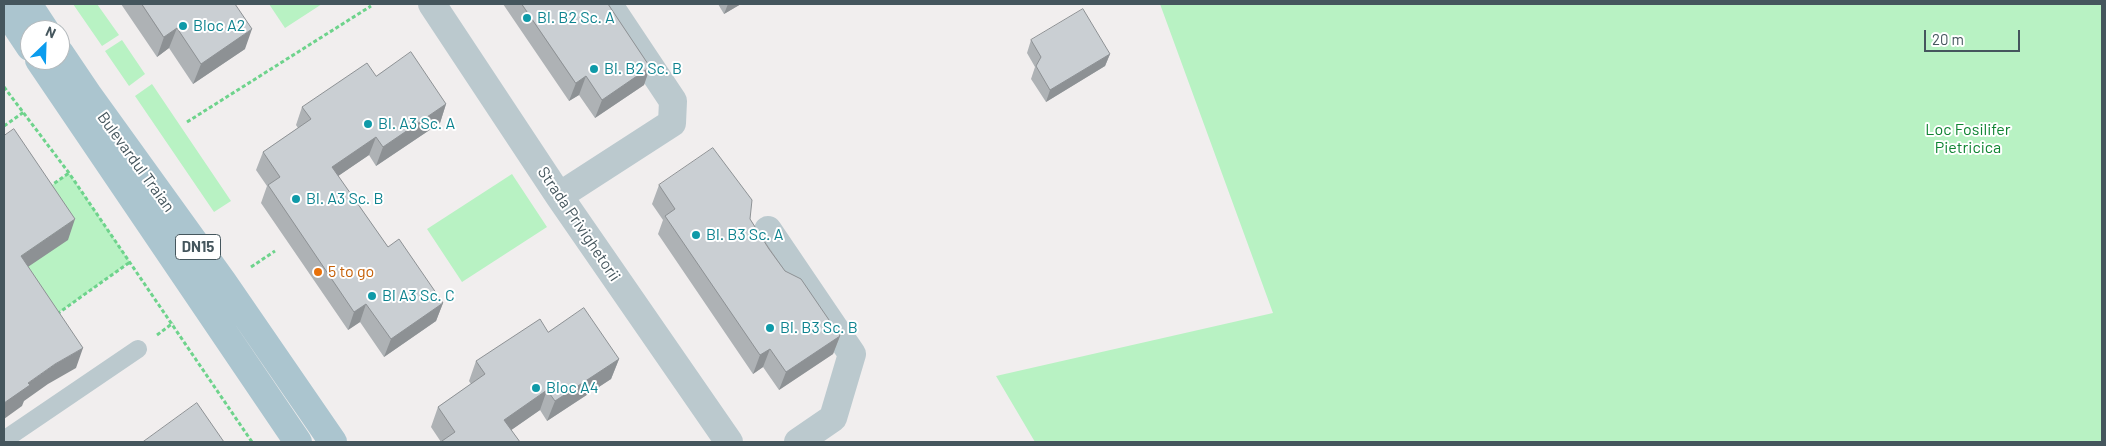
<!DOCTYPE html>
<html>
<head>
<meta charset="utf-8">
<style>
  body { margin:0 }
  #map { position:relative; width:2106px; height:446px; overflow:hidden; background:#f1eeee; font-family:Barlow,sans-serif }
  canvas { display:block }
  .frame { position:absolute; inset:0; border:5px solid #45565d; pointer-events:none }
  .north { position:absolute; left:20px; top:20px; width:50px; height:50px; box-sizing:border-box; background:#fff; border:1px solid #b5bbbe; border-radius:50%; rotate:24deg; font-size:14px; font-weight:700; line-height:20px; text-align:center; color:#45565d }
  .north::after { content:''; display:block; margin:auto; width:18px; height:22px; background:#0b9cee; clip-path:polygon(50% 0,100% 100%,50% 72%,0 100%) }
  .scale { position:absolute; left:1924px; top:30px; width:96px; height:22px; box-sizing:border-box; border:2px solid #45565d; border-top:0; padding-left:6px; font-size:15px; line-height:18px; white-space:nowrap; color:#45565d; -webkit-text-stroke:4px #fff; paint-order:stroke }
</style>
</head>
<body>
<div id="map">
<canvas width="2106" height="446"></canvas>
<div class="frame"></div>
<div class="north">N</div>
<div class="scale">20 m</div>
</div>
<script>
const c = document.querySelector('canvas').getContext('2d');
c.lineJoin = 'round';
function paint(path, color) { c.fillStyle = color; c.fill(path, 'evenodd'); }
function stroke(path, color, width, dash) { c.strokeStyle = color; c.lineWidth = width; c.lineCap = dash ? 'butt' : 'round'; c.setLineDash(dash || []); c.stroke(path); }
function drawText(font, color, halo, rows, align = 'center') {
  c.font = font + ' Barlow,sans-serif'; c.lineWidth = 4; c.setLineDash([]); c.textBaseline = 'middle'; c.strokeStyle = halo; c.fillStyle = color; for (const [text, x, y, turn = 0] of rows) {
    c.save(); c.translate(x, y); c.rotate((+turn || 0) * Math.PI / 180); c.textAlign = isNaN(turn) ? turn : align; if (halo) c.strokeText(text, 0, 0); c.fillText(text, 0, 0); c.restore();
  }
}
paint(new Path2D(`
  M73 4H97L119 35 102 46Z
  M269 4H322L285 28Z
  M1160 4H2102V442H1035L996 376 1273 313Z
  M122 40 145 74 129 86 105 51Z
  M152 84 231 201 214 212 135 96Z
  M69 173 130 262 51 318 18 271 24 205Z
  M512 174 547 227 462 282 427 229Z`), '#b8f2c3');
stroke(new Path2D(`
  M4 87 69 173 252 442
  M187 122 371 6
  M4 126 24 112
  M49 187 69 173
  M251 267 275 251
  M57 314 130 262
  M157 335 173 323`), '#6ed38c', 3, [4, 2.5]);
stroke(new Path2D(`
  M4 440 138 349`), '#bbc9ce', 18);
stroke(new Path2D(`
  M432 4 559 196 729 442
  M559 196 672 123 673 101 613 11
  M768 230 852 354 833 418 798 442`), '#bbc9ce', 28);
stroke(new Path2D(`
  M28 4 45 30
  M4 8 30 47
  M60 53 89 96 223 282 333 442
  M39 60 298 442`), '#abc5cf', 28);
paint(new Path2D(`
  M121 4H235L245 49 193 84 169 48 157 57Z
  M503 4H608L650 67 644 85 595 118 579 95 569 101Z
  M718 4H741L724 14Z
  M1031 40 1110 54 1105 66 1046 102 1031 79 1035 67 1027 53Z
  M376 76 446 104 440 123 376 166 369 155 338 176 388 247 443 303 436 321 384 357 360 322 348 330 261 203 267 186 256 170 263 152 298 128 296 125 302 107Z
  M659 185 750 219 785 271 840 336 833 354 779 390 763 367 753 374 658 234 663 220 652 204Z
  M548 332 619 359 611 379 547 421 540 410 511 430 520 442H441L431 427 438 407 471 384 469 381 476 361Z`), '#aeb2b5');
paint(new Path2D(`
  M728 4H741L724 14Z
  M177 28 169 48 157 57 164 37Z
  M252 29 245 49 193 84 201 64Z
  M1110 54 1105 66 1046 102 1050 90Z
  M650 67 644 85 595 118 602 100Z
  M586 76 579 95 569 101 576 83Z
  M446 104 440 123 376 166 383 147Z
  M376 137 369 155 325 185 332 167Z
  M75 219 68 240 13 277 21 256Z
  M443 303 436 321 384 357 391 339Z
  M366 304 360 322 348 330 354 312Z
  M840 336 833 354 779 390 786 372Z
  M83 348 76 368 48 384 24 401 22 406 4 419V403L28 383 55 364Z
  M770 349 763 367 753 374 760 355Z
  M619 359 611 379 547 421 555 401Z
  M547 390 540 410 497 440 504 420Z`), '#8d9194');
const building = new Path2D(`
  M142 4H235L252 29 201 64 177 28 164 37Z
  M522 4H608L650 67 602 100 586 76 576 83Z
  M1083 9 1110 54 1050 90 1036 66 1041 57 1031 40Z
  M411 52 446 104 383 147 376 137 332 167 388 247 399 239 443 303 391 339 366 304 354 312 268 185 280 177 263 152 311 119 302 107 367 63 376 76Z
  M14 129 75 219 21 256 83 348 55 364 28 383 30 385 4 403V136Z
  M713 148 752 200 750 219 769 249 785 271 801 279 840 336 786 372 770 349 760 355 665 216 675 209 659 185Z
  M584 308 619 359 555 401 547 390 504 420 520 442H444L442 441 455 432 438 407 485 374 476 361 540 319 548 332Z
  M197 403 224 442H143Z`);
paint(building, '#cacfd3');
stroke(building, '#8d9194', 1);
for (const [x, y, r, color] of [
  [527,18,5,"#0f9aa8"],
  [183,26,5,"#0f9aa8"],
  [594,69,5,"#0f9aa8"],
  [368,124,5,"#0f9aa8"],
  [296,199,5,"#0f9aa8"],
  [696,235,5,"#0f9aa8"],
  [318,272,5,"#e8710a"],
  [372,296,5,"#0f9aa8"],
  [770,328,5,"#0f9aa8"],
  [536,388,5,"#0f9aa8"]
]) { const dot = new Path2D(); dot.arc(x, y, r, 0, 2 * Math.PI); c.fillStyle = color; c.fill(dot); stroke(dot, '#fff', 2); }
for (const [x, y, w] of [
  [198,247,45]
]) { const box = new Path2D(); box.roundRect(x - w / 2, y - 12.5, w, 25, 4); c.fillStyle = '#fff'; c.fill(box); stroke(box, '#45565d', 1); }
drawText('bold 15px', '#45565d', null, [
  ["DN15",198,247]
]);
drawText('16px', '#0d838f', '#fff', [
  ["Bl. B2 Sc. A",537,18],
  ["Bloc A2",193,26],
  ["Bl. B2 Sc. B",604,69],
  ["Bl. A3 Sc. A",378,124],
  ["Bl. A3 Sc. B",306,199],
  ["Bl. B3 Sc. A",706,235],
  ["Bl A3 Sc. C",382,296],
  ["Bl. B3 Sc. B",780,328],
  ["Bloc A4",546,388]
], 'left');
drawText('16px', '#0f8432', '#fff', [
  ["Loc Fosilifer",1968,130],
  ["Pietricica",1968,148]
]);
drawText('16px', '#45565d', '#fff', [
  ["Bulevardul Traian",136,162,54],
  ["Strada Privighetorii",579,224,56]
]);
drawText('16px', '#c56008', '#fff', [
  ["5 to go",328,272]
], 'left');
</script>
</body>
</html>
